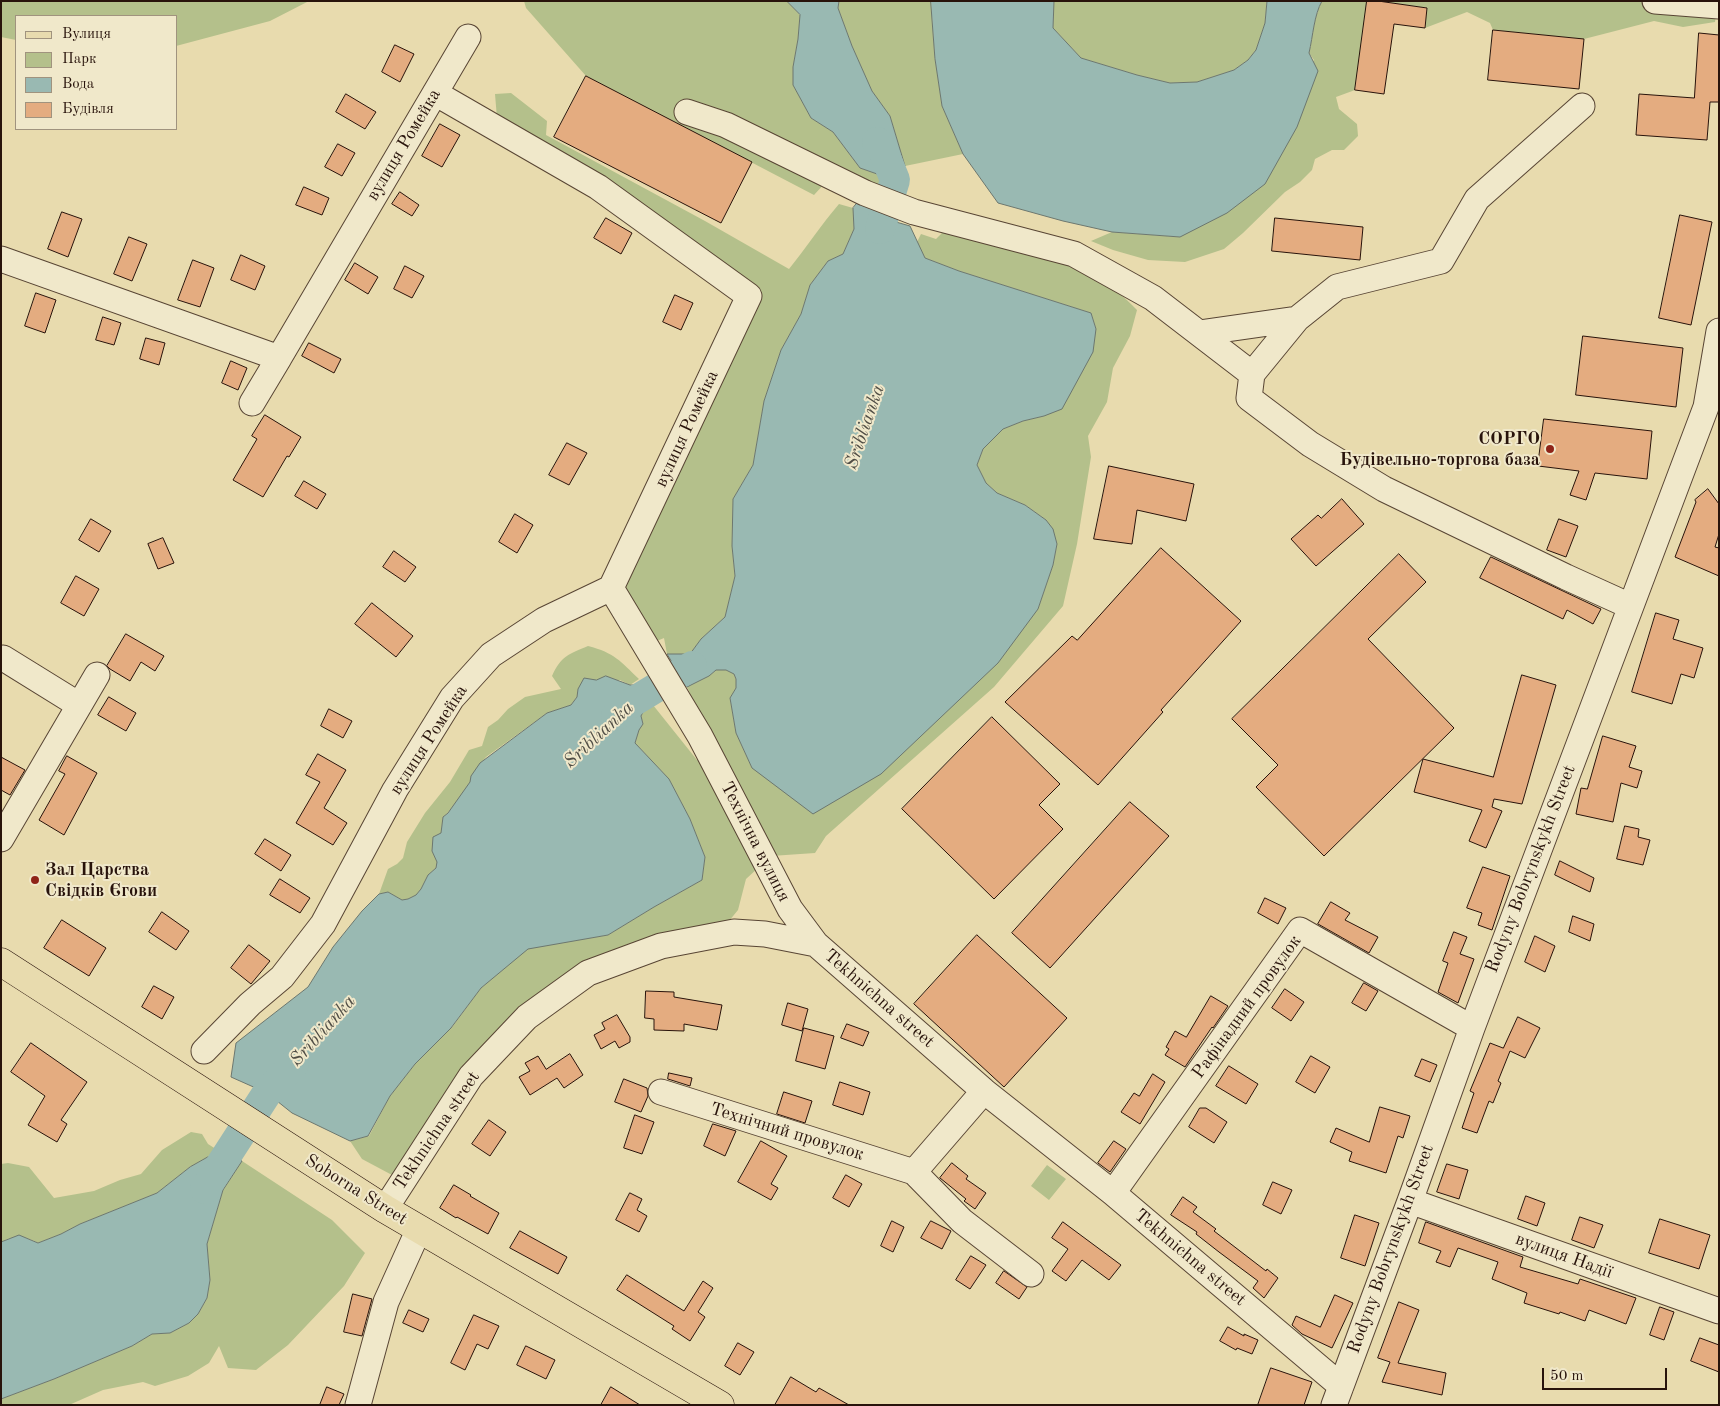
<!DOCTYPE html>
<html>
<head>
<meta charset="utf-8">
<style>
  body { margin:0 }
  #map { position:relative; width:1720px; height:1406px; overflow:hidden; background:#e8dbae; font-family:"Old Standard TT",serif }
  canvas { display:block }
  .frame { position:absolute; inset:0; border:2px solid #28130b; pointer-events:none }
  .legend { position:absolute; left:15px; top:15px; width:162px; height:115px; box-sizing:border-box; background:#f0e8ca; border:1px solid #a0937e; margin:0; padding:6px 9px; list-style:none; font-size:15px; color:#28130b }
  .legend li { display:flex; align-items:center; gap:10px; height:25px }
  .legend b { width:25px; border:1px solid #a0937e }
  .scale { position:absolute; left:1542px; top:1368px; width:125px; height:22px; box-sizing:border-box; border:2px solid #28130b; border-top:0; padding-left:6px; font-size:15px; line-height:18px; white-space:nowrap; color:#28130b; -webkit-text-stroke:4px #f0e8ca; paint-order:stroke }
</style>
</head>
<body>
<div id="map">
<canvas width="1720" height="1406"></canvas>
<div class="frame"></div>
<ul class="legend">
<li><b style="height:6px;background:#e8dbae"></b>Вулиця</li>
<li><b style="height:14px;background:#b4c08b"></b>Парк</li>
<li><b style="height:14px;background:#99b9b2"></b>Вода</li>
<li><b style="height:14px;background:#e4ac80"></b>Будівля</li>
</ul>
<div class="scale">50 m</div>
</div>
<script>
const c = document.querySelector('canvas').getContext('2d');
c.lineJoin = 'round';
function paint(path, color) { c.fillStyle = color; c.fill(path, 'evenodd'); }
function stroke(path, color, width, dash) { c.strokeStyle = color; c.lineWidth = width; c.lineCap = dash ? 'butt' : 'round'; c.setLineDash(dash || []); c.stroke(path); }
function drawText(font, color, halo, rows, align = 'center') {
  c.font = font + ' "Old Standard TT",serif'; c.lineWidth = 4; c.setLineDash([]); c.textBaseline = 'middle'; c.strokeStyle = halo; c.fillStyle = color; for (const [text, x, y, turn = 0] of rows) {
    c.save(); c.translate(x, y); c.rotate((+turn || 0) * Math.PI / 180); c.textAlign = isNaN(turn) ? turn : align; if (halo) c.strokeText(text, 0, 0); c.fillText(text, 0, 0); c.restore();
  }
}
paint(new Path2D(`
  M1 1H309L270 21 176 46V16H16V40L1 37Z
  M524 1H787L800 15 798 39 793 67V85L811 118 833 132 860 168 880 175 886 185 874 192 836 171 814 195 586 76 526 8Z
  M839 1H931L935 59 942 106 963 154 905 166 890 116 872 91 852 46 838 8Z
  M1054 1H1267L1265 23 1256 50 1248 60 1234 70 1197 82 1170 83 1137 75 1081 58 1053 28Z
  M1322 1H1367L1355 90 1336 97 1339 109 1357 124 1358 136 1344 150H1332L1315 159 1312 170 1300 182 1285 192 1243 233 1224 249 1185 262 1148 260 1113 250 1091 241 1112 232 1180 237 1314 60 1309 53C1313 36 1314 15 1322 1Z
  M1718 1 1715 22 1683 27 1654 21 1584 39 1493 30 1490 23 1467 12 1425 28 1427 8 1382 2Z
  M511 93 547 121 546 135 705 221 789 269C806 248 821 225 839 204L853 208 854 229 843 254 828 261 810 285 801 314 781 350 764 401 753 465 733 499 732 546 735 576 725 617 701 639 690 654H667L664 638 657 641 617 587 759 293 497 118 495 94Z
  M945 230C1010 247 1090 258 1137 310L1130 336 1113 368 1107 402 1088 436 1091 457 1077 544 1063 606 994 687 826 836 815 853 771 856 746 879 738 910 729 921 568 977 410 1150 392 1175 362 1159 350 1141 369 1136 390 1096 415 1064 453 1026 481 988 528 948 608 935 654 907 702 880 705 857 690 819 669 779 635 743 639 730 643 724 641 716 645 708 653 705 697 760 711 738 687 687 709 676 716 670H726L734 674 736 679V688L730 698 736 733 752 768 1038 609 1053 565 1057 544 1046 520 1025 505 997 493 986 483 977 465 983 449 1003 429 1023 421 1044 416 1096 329 1091 313 959 271 925 258 917 242 921 234 936 239Z
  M588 646C615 653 620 661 639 679L630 685 620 680 578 689 577 697 571 705 547 713 486 757C479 765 476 773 471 781 465 791 451 811 443 817L441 833 432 851 438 862 436 868 428 875 421 889 416 895 408 899 402 900 388 892 379 894 388 869 397 864 403 858 407 842 425 813 450 782 469 750 482 746 488 727 498 720 508 709 525 697 561 689 552 676C561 656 569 654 588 646Z
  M191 1132 202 1134 208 1144 219 1151 190 1167 157 1193 80 1224 61 1234 38 1243C26 1236 13 1235 1 1242V1164L8 1163 29 1167 54 1198 94 1191 120 1180 141 1174 162 1150Z
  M242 1161 332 1220 365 1253 344 1286 288 1345 256 1370 228 1368 219 1346 209 1363 188 1376 155 1386 143 1382 103 1390 69 1405H1V1399L54 1379 132 1346 152 1334 170 1333 189 1323 198 1314 207 1298 210 1280 207 1244 223 1190Z
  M1047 1165 1066 1179 1049 1200 1031 1186Z`), '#b4c08b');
const water = new Path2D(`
  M787 1H839L838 8 852 46 872 91 890 116 905 166 886 185 880 175 860 168 833 132 811 118 793 85V67L798 39 800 15Z
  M931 1H1054L1053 28 1081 58 1137 75 1170 83 1197 82 1234 70 1248 60 1256 50 1265 23 1267 1H1322C1314 15 1313 36 1309 53L1318 71 1297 127 1265 184 1227 213 1180 237 1112 232 1063 221 998 203 963 154 942 106 935 59Z
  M858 202 895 213 896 222 910 226 925 258 959 271 1091 313 1096 329 1093 352 1062 409 1044 416 1023 421 1003 429 983 449 977 465 986 483 997 493 1025 505 1046 520 1053 529 1057 544 1053 565 1038 609 998 663 881 774 813 814 752 768 736 733 730 698 736 688V679L734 674 726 670H716L709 676 687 687 667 654H690L701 639 725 617 735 576 732 546 733 499 753 465 764 401 781 350 801 314 810 285 828 261 843 254 854 229 853 208Z
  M606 676 630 685H645L653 705 645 708 641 716 643 724 639 730 635 743 669 779 690 819 705 857 702 880 654 907 608 935 528 949 481 988 451 1028 415 1064 390 1096 368 1136 350 1141 292 1113 267 1093 231 1077 236 1043 308 987 333 947 362 911 379 894 388 892 402 900 408 899 416 895 421 889 428 875 436 868 437 862 432 851 433 837 441 833 443 817 448 813 470 782 471 776 480 763 547 713 571 705 577 697 578 689 584 678 596 680Z
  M219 1151 242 1161 223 1190 207 1244 210 1280 207 1298 198 1314 189 1323 170 1333 152 1334 132 1346 54 1379 1 1399V1242L19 1235 38 1243 61 1234 80 1224 157 1193 190 1167Z`);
paint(water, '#99b9b2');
stroke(water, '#6c776f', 1);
stroke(new Path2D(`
  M877 142 882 148 895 180 880 229
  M616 716 626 706 692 666
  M205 1189 267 1093 294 1064`), '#99b9b2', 30);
const building = new Path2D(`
  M1367 1H1378L1427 8 1425 28 1394 24 1384 94 1355 90Z
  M1493 30 1584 39 1579 89 1488 80Z
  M1699 33 1719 35V102H1710L1707 140 1636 135 1639 94 1694 98Z
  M395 45 414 54 400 82 382 72Z
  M586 76 752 162 721 223 554 137Z
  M346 94 376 112 365 129 336 112Z
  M440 124 460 135 442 167 422 156Z
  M338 144 355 153 342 176 325 167Z
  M304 187 329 198 322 215 296 205Z
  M400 192 419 205 412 216 392 204Z
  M62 212 82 219 68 257 48 249Z
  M1680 215 1712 222 1691 325 1659 318Z
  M606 218 632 233 621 254 594 238Z
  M1275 218 1363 227 1360 260 1272 251Z
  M129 237 147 244 132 281 114 274Z
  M241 255 265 266 255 290 231 280Z
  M193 260 214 268 200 307 178 300Z
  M355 263 378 277 368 294 345 280Z
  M405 266 424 276 412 298 394 289Z
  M36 293 56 300 45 333 25 326Z
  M675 295 693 303 681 330 663 322Z
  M103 317 121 323 114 345 96 340Z
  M1583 336 1683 348 1676 407 1576 395Z
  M146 338 165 343 159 365 140 359Z
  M309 343 341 359 334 373 302 356Z
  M231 361 247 368 238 390 222 383Z
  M265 415 301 437 289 457 287 456 263 497 233 480 257 439 252 436Z
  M1544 419 1652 431 1647 479 1595 473 1586 500 1570 495 1579 471 1538 466Z
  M567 443 587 453 569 485 549 475Z
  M1109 466 1194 484 1186 521 1137 510 1132 544 1094 539Z
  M304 481 326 494 317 509 295 496Z
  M1708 489 1719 504V534L1715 547 1719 548V576L1675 557 1696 502 1695 500Z
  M1342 499 1364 524 1316 566 1291 539 1318 515 1321 518Z
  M515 514 533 525 517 553 499 542Z
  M91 519 111 531 99 552 79 540Z
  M1559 519 1578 526 1566 557 1547 550Z
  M163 538 174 563 158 569 148 544Z
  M1161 548 1241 621 1161 710 1163 712 1098 785 1005 702 1072 636 1077 640Z
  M394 551 416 567 405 582 383 567Z
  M1399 554 1426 582 1368 639 1454 728 1324 856 1256 787 1278 765 1232 719Z
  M1491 557 1601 609 1593 624 1567 610 1563 619 1480 578Z
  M76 576 99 589 84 616 61 603Z
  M372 603 413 636 396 657 355 624Z
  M1656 613 1679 620 1673 639 1703 648 1694 678 1681 674 1672 704 1632 692Z
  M126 634 164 656 155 671 141 662 130 681 110 669 107 666Z
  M1522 675 1556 685 1522 804 1494 799 1492 807 1502 811 1486 848 1469 841 1482 810 1414 792 1423 759 1493 777Z
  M109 697 136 713 126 731 98 715Z
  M329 709 352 721 343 738 321 726Z
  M992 717 1060 784 1039 805 1063 829 994 899 902 809Z
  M1603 736 1636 746 1629 767 1642 771 1637 788 1621 783 1613 822 1576 814 1581 788 1587 789Z
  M318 754 346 770 324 808 347 823 333 845 296 823 320 782 306 775Z
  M67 756 97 773 64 835 39 820 65 774 59 771Z
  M1 757 25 770 10 795 1 790Z
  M1130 802 1169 836 1050 968 1012 933Z
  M1625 826 1639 829 1638 837 1650 840 1643 865 1617 859Z
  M265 839 291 855 281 871 255 854Z
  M1560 861 1594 878 1590 892 1555 875Z
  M1483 867 1510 876 1492 930 1478 925 1482 913 1467 908Z
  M280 879 310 898 300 913 270 895Z
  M1265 898 1286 908 1278 924 1258 913Z
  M1331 902 1350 913 1345 920 1378 937 1369 953 1318 924Z
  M162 912 189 931 176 950 149 932Z
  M1573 916 1594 924 1590 941 1569 932Z
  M62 920 106 948 89 976 44 948Z
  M1454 932 1467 937 1460 954 1474 959 1458 1003 1438 992 1448 963 1443 961Z
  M977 935 1067 1018 1004 1087 914 1004Z
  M1535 936 1555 946 1545 972 1525 962Z
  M249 945 270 961 251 984 231 968Z
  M1364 983 1378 991 1366 1011 1352 1003Z
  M154 986 174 997 162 1019 142 1007Z
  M1285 989 1304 1002 1291 1021 1272 1008Z
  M646 991 674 992V997L722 1005 717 1030 684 1024V1031L654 1030V1019L645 1018Z
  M1211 996 1228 1006 1213 1028 1212 1027 1185 1067 1165 1055 1169 1049 1166 1047 1175 1031 1186 1037Z
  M788 1003 808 1009 802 1031 782 1025Z
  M617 1015 630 1037V1042L619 1048 615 1041 601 1049 594 1035 605 1029 602 1023Z
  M1518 1017 1540 1028 1525 1058 1510 1051 1498 1081 1501 1083 1493 1103 1489 1101 1477 1133 1462 1128 1474 1093 1470 1091 1490 1043 1503 1048Z
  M847 1024 869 1032 863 1046 841 1038Z
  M804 1028 834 1036 825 1069 796 1061Z
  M31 1043 87 1082 61 1120 67 1124 57 1142 28 1125 45 1096 11 1072Z
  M570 1054 583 1075 564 1088 557 1078 530 1095 519 1077 530 1071 525 1063 538 1056 546 1069Z
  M1311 1056 1330 1067 1315 1093 1296 1082Z
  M1422 1059 1437 1065 1430 1082 1415 1076Z
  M1229 1066 1258 1084 1246 1104 1216 1086Z
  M669 1073 692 1078 690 1086 668 1079Z
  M1153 1074 1165 1082 1140 1124 1121 1112 1134 1093 1139 1096Z
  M624 1079 647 1088 648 1096 641 1112 615 1102Z
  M840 1082 870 1092 863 1115 833 1105Z
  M784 1092 812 1101 805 1123 777 1114Z
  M1380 1107 1410 1116 1403 1138 1398 1136 1386 1173 1349 1161 1352 1152 1330 1142 1336 1128 1369 1142Z
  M1200 1108H1206L1227 1122 1214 1143 1189 1127Z
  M635 1115 654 1122 642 1154 624 1148Z
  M489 1120 506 1132 490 1156 472 1144Z
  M713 1124 736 1131 725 1156 704 1146Z
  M761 1141 787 1156 771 1184 778 1188 771 1200 738 1182Z
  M1114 1141 1126 1149 1110 1172 1098 1163Z
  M952 1163 968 1176 966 1179 986 1193 975 1209 964 1201 966 1199 940 1178Z
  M1447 1164 1468 1170 1459 1199 1437 1192Z
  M846 1175 862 1184 849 1207 833 1198Z
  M1273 1182 1292 1190 1281 1214 1263 1205Z
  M454 1185 471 1195 470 1196 499 1213 488 1234 457 1217 456 1218 440 1208Z
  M630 1193 642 1199 637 1210 647 1216 639 1232 616 1220Z
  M1526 1196 1545 1203 1537 1226 1518 1219Z
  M1183 1197 1197 1207 1193 1212 1216 1229 1214 1231 1266 1271 1267 1269 1278 1278 1264 1298 1253 1288 1258 1281 1219 1252 1196 1234 1197 1232 1171 1215Z
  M1355 1215 1379 1223 1365 1266 1341 1258Z
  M1580 1217 1603 1225 1594 1248 1572 1240Z
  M1660 1219 1710 1235 1699 1269 1649 1253Z
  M892 1221 904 1227 893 1252 881 1246Z
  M931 1221 951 1231 942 1249 921 1238Z
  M1063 1222 1121 1265 1109 1280 1082 1260 1066 1281 1052 1271 1068 1249 1052 1238Z
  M1426 1222 1523 1257 1520 1267 1578 1284 1580 1279 1636 1298 1626 1324 1589 1310 1585 1321 1560 1312 1559 1314 1524 1303 1527 1293 1492 1279 1498 1262 1458 1248 1450 1267 1436 1262 1441 1251 1419 1243Z
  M520 1231 567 1257 558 1274 510 1248Z
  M971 1256 986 1265 970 1289 956 1280Z
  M1004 1271 1027 1287 1019 1299 996 1283Z
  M627 1275 684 1311 703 1281 713 1288 698 1312 705 1317 690 1341 672 1329 674 1326 617 1290Z
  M353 1294 372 1299 362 1336 344 1332Z
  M1335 1295 1353 1303 1332 1348 1302 1334 1292 1325 1296 1316 1320 1327Z
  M1399 1302 1419 1310 1398 1363 1446 1373 1442 1395 1382 1382 1390 1362 1378 1358Z
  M1660 1307 1674 1312 1664 1340 1650 1335Z
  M409 1310 429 1319 423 1332 403 1323Z
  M474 1315 499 1326 488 1349 477 1344 465 1370 451 1363Z
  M1228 1327 1244 1336V1334L1258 1340 1252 1354 1237 1348 1236 1350 1220 1341Z
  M1700 1338 1719 1345V1372L1691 1361Z
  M738 1343 754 1352 740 1375 725 1366Z
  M526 1346 555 1360 546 1379 517 1365Z
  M1271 1368 1312 1382 1304 1405H1258Z
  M791 1377 816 1392 819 1388 849 1405H775Z
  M327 1387 344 1394 339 1405H320Z
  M611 1387 640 1405H601Z`);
paint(building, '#e4ac80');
stroke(building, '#28130b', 1);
const minor = new Path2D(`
  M1655 1 1719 6
  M687 112 726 125 865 193 914 212 1074 254 1153 298 1252 374
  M1 259 279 358 252 403
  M1297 319 1252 374 1249 398 1310 444 1384 489 1566 577 1630 606
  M1199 333 1297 319 1337 287 1441 261 1477 199 1582 106
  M279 358 468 37
  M611 588 700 736 790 909 816 944 984 1091 1113 1193 1341 1386
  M3 658 79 705
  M1 839 97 675
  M204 1051 250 1004 282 977 323 924 395 790 452 698 491 655 544 620 611 588 749 296 598 187 435 93
  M661 1092 914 1172 962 1221 1031 1274
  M914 1172 984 1091
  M1113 1193 1300 930 1472 1028
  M1410 1201 1719 1311
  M385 1209 471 1076 527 1017 588 973 661 946 734 932 765 934 816 944
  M358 1405 386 1302 419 1229
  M1334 1405 1410 1201 1472 1028 1706 407 1719 331`);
const major = new Path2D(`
  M1 962 385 1209 720 1405`);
stroke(minor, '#584534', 27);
stroke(major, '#28130b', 29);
stroke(minor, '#f0e8ca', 25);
stroke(major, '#e8dbae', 28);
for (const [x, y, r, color] of [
  [1550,449,5,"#8f2418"],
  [35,880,5,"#8f2418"]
]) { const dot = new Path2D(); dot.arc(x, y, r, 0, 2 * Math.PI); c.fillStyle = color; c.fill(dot); stroke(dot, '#f0e8ca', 2); }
drawText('18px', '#28130b', '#f0e8ca', [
  ["вулиця Ромейка",404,145,-59],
  ["вулиця Ромейка",687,429,-65],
  ["вулиця Ромейка",429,740,-57],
  ["Технічна вулиця",755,842,63],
  ["Rodyny Bobrynskykh Street",1531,869,-69],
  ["Tekhnichna street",879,999,41],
  ["Рафінадний провулок",1247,1007,-54],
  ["Tekhnichna street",437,1131,-56],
  ["Технічний провулок",787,1132,17],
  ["Soborna Street",356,1190,32],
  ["Rodyny Bobrynskykh Street",1391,1249,-70],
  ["вулиця Надії",1564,1256,20],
  ["Tekhnichna street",1190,1258,40]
]);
drawText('bold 18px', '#28130b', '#f0e8ca', [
  ["СОРГО",1540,439],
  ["Будівельно-торгова база",1540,460],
  ["Зал Царства",45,870,"left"],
  ["Свідків Єгови",45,891,"left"]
], 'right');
drawText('italic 19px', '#504d45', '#f0e8ca', [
  ["Sriblianka",865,427,-71],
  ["Sriblianka",599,735,-43],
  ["Sriblianka",323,1031,-48]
]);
</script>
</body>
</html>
